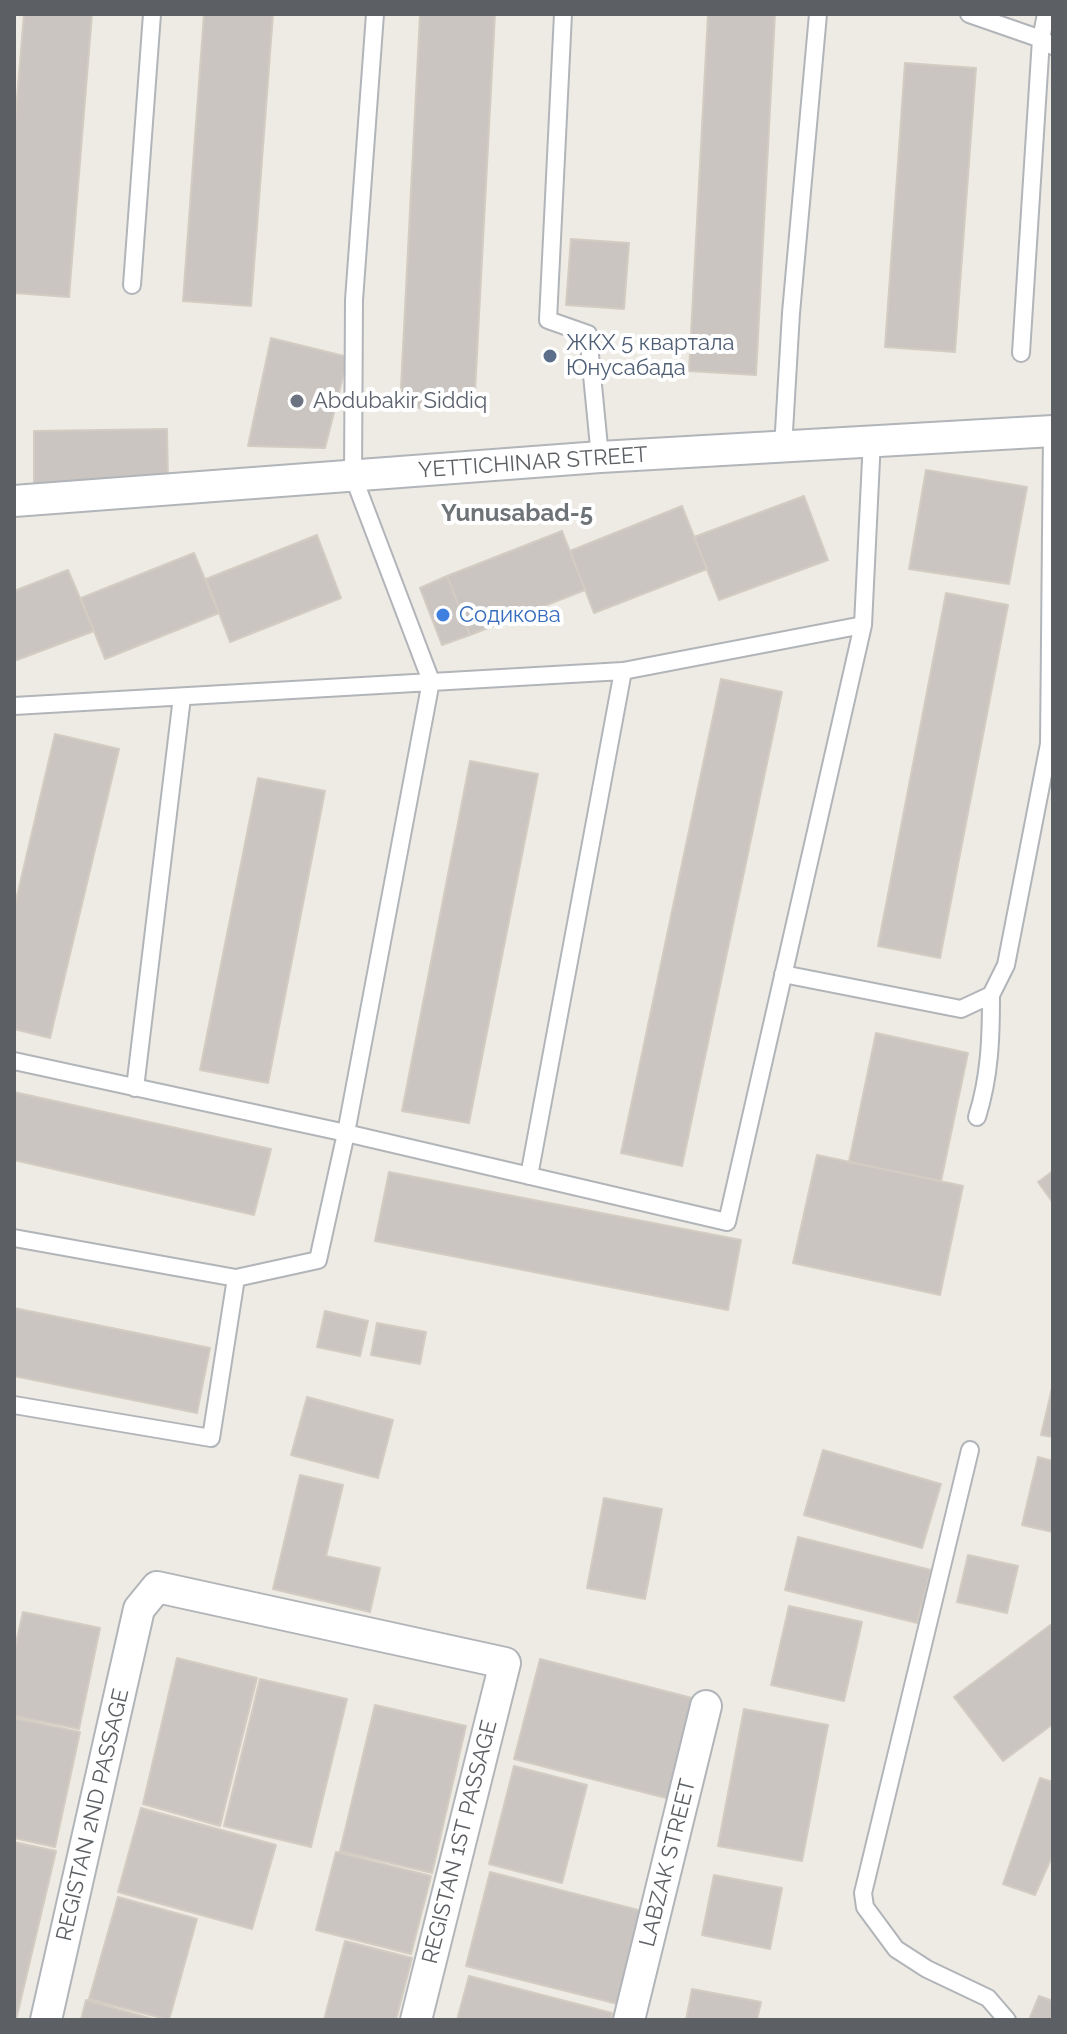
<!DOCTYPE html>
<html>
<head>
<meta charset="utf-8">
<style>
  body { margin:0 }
  #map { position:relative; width:1067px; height:2034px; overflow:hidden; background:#eeebe4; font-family:Raleway,sans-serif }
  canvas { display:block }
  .frame { position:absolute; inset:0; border:16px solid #5c6064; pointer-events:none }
</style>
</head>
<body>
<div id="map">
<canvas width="1067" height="2034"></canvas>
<div class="frame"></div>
</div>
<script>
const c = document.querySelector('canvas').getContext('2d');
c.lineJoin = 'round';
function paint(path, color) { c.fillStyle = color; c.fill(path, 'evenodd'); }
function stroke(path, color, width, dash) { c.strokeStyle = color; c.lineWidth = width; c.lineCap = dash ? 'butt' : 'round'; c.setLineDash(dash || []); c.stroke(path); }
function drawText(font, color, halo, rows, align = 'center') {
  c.font = font + ' Raleway,sans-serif'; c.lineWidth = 8; c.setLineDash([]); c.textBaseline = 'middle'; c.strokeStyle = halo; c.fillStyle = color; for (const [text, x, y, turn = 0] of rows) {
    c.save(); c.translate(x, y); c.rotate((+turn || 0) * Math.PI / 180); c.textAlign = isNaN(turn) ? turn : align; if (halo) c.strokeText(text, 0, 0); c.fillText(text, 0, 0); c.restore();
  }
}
const building = new Path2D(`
  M24 14H92L69 297 14 293V134Z
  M204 14H273L251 306 183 301Z
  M420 14H495L474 410 400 407Z
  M708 14H775L756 375 689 371Z
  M905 63 976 68 955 352 885 347Z
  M571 239 629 243 624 309 566 305Z
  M271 338 348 357 325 448 248 446Z
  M167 429 168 482 34 484V431Z
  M926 470 1027 487 1009 584 909 569Z
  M804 496 828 560 719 600 694 537Z
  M682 506 707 569 594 613 570 551Z
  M562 531 585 590 470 635 447 576Z
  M317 535 341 598 230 642 206 579Z
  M194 553 219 613 105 659 81 598Z
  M68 570 94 631 14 661V591Z
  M447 576 470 635 442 645 420 588Z
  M946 593 1008 605 940 958 878 946Z
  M721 679 782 692 682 1166 621 1153Z
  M55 734 119 749 50 1038 14 1029V909Z
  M470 761 538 774 469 1123 402 1111Z
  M258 778 325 791 268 1083 200 1070Z
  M876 1033 968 1053 941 1181 849 1162Z
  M14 1092 271 1149 254 1215 14 1160Z
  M817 1155 963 1186 940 1295 793 1263Z
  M1053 1171V1203L1038 1182Z
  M389 1172 741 1240 728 1310 375 1241Z
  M14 1308 210 1348 197 1413 14 1376Z
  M325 1311 368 1321 360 1356 317 1347Z
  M377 1323 426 1332 420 1364 371 1355Z
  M1053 1384V1437L1041 1435Z
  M307 1397 393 1420 378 1478 291 1455Z
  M823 1450 941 1484 922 1548 804 1515Z
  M1038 1457 1053 1461V1532L1022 1525Z
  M300 1475 343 1485 326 1556 380 1568 370 1612 273 1589Z
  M604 1498 662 1509 645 1599 587 1588Z
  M798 1537 931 1570 917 1623 785 1590Z
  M968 1555 1018 1566 1007 1613 957 1602Z
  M789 1606 862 1622 844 1701 771 1685Z
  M23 1612 100 1628 79 1729 14 1716V1652Z
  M1053 1623V1724L1003 1761 954 1697Z
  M177 1658 257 1678 220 1826 143 1804Z
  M540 1659 696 1699 670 1799 514 1759Z
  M260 1679 347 1699 311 1847 224 1826Z
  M375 1705 466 1726 432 1873 340 1851Z
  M744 1709 828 1725 802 1861 718 1846Z
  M14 1718 80 1732 55 1847 14 1838Z
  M514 1766 587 1785 562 1883 489 1864Z
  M1040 1778 1053 1782V1854L1035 1895 1003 1884Z
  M141 1808 276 1845 252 1929 118 1892Z
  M14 1842 56 1851 16 2020H14Z
  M336 1852 431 1876 411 1954 316 1930Z
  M490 1872 642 1911 618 2004 466 1966Z
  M714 1875 782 1888 770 1949 702 1935Z
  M118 1897 197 1919 169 2020 89 1999Z
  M345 1941 412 1958 396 2020H324Z
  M469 1976 612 2013 611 2020H457Z
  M692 1989 761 2002 757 2020H686Z
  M1039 1996 1053 2001V2020H1029Z
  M86 2000 156 2020H81Z`);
paint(building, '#cac5c1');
stroke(building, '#d3ccc2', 2);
const service = new Path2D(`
  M563 14 548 320 588 334 600 457
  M969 14 1041 39 1053 46
  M132 285 152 14
  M1021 353 1041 39 1046 14
  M783 448 791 313 818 14
  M14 706 623 671 863 625
  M783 974 961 1009 991 995 1006 965 1049 744 1052 431
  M14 1061 346 1133 727 1222 863 625 872 439
  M135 1088 182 697
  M977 1117C990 1076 991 1037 991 995
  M529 1176 623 671
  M14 1238 236 1278 318 1260 346 1133 431 681 353 476 354 300 375 14
  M14 1405 211 1438 236 1278
  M970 1450 863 1893 865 1907 896 1949 927 1969 988 1998 1007 2020`);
const minor = new Path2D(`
  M14 501 600 457 1053 431
  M46 2020 139 1609 157 1587 505 1663 416 2020
  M629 2020 706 1706`);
stroke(service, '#b1b5b9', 20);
stroke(minor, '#b1b5b9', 34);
stroke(service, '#fff', 16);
stroke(minor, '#fff', 30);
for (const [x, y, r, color] of [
  [550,356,8,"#5c6f8a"],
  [297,401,8,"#6b7280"],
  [443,615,8,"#3f7fe0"]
]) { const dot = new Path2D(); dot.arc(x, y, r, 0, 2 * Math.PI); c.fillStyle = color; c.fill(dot); stroke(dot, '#fff', 3); }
drawText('22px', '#4e5e75', '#fff', [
  ["ЖКХ 5 квартала",566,343],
  ["Юнусабада",566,368]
], 'left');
drawText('22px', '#5b616d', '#fff', [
  ["Abdubakir Siddiq",313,401]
], 'left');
drawText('22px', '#5c6064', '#fff', [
  ["YETTICHINАR STREET",533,463,-4],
  ["REGISTAN 2ND PASSAGE",93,1815,-77],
  ["REGISTAN 1ST PASSAGE",460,1842,-76],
  ["LABZAK STREET",668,1863,-76]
]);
drawText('22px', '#366cbe', '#fff', [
  ["Содикова",459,615]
], 'left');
drawText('bold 24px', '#6d7376', '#fff', [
  ["Yunusabad-5",517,514]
]);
</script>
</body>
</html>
